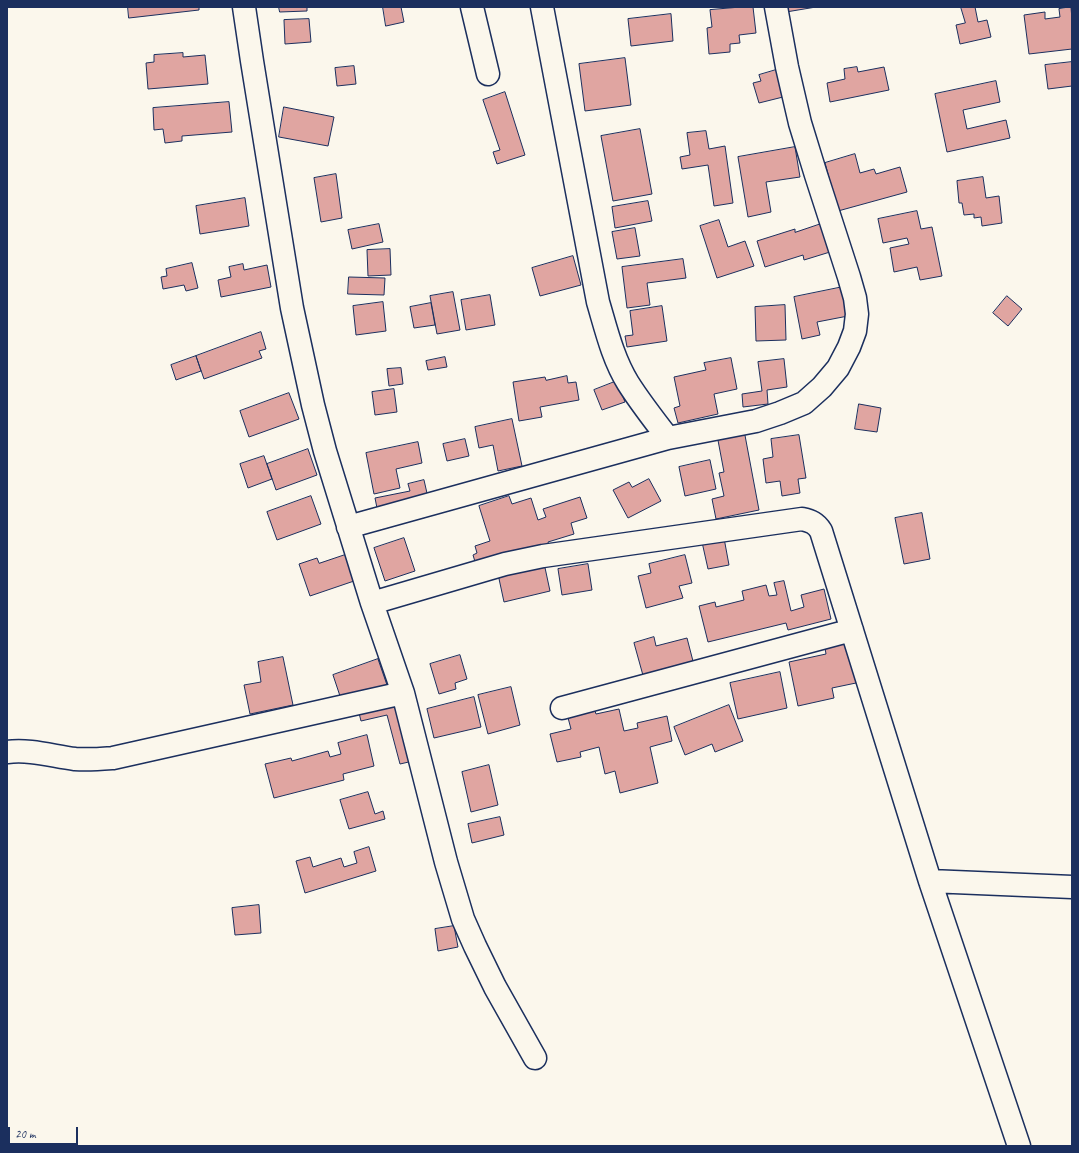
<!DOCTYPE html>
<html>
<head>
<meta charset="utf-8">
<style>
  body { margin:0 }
  #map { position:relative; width:1079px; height:1153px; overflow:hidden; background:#fbf7ec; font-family:Caveat,sans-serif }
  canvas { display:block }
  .frame { position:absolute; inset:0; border:8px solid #1b2f5e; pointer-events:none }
  .scale { position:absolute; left:8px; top:1127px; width:70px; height:18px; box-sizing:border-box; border:2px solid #1b2f5e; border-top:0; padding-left:5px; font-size:12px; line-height:14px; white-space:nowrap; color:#1b2f5e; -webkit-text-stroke:3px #fbf7ec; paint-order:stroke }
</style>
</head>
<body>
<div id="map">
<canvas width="1079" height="1153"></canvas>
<div class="frame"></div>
<div class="scale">20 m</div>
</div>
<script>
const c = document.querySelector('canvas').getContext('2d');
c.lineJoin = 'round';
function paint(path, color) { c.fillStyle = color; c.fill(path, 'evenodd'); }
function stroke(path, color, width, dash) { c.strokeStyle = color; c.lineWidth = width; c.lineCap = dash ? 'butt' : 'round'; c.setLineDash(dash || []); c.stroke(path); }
const building = new Path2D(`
  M128 7H199V10L129 18Z
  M279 7H307V11L280 12Z
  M383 7H401L404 22 386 26Z
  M741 7H753L756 33 739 35 740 43 730 44V52L709 54 707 28 712 27 710 10Z
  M785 7H816L786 12Z
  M961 7H975L978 22 987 20 991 37 960 44 956 25 965 23Z
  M1071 7 1072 20V49L1029 54 1024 15 1045 12V19L1060 17 1059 9Z
  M671 14 673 41 631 46 628 19Z
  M309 19 311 42 285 44 284 20Z
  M183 53V57L205 55 208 84 148 89 146 63 154 62V55Z
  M625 58 631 105 585 111 579 64Z
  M1072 62V86L1048 89 1045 65Z
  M354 66 356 84 337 86 335 68Z
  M857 67 858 72 884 67 889 90 830 102 827 83 845 79 844 69Z
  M776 70 783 97 759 103 753 83 761 81 759 75Z
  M996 81 1000 102 963 110 967 129 1006 120 1010 138 947 152 935 94Z
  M505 92 525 155 497 164 493 152 500 150 483 100Z
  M229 102 232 132 182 136V141L165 143 163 129 154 130 153 108Z
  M284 107 334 117 328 146 279 137Z
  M640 129 652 194 613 201 601 136Z
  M706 131 709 149 725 146 733 203 714 206 708 165 682 169 680 157 690 155 687 133Z
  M795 147 800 177 766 182 771 212 748 217 738 157Z
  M855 154 860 173 874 169 876 174 900 167 907 192 838 211 825 163Z
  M336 174 342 218 321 222 314 178Z
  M983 177 986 198 999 196 1002 223 982 226 981 217 974 218V214L964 215 962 203H959L957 181Z
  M245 198 249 226 200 234 196 206Z
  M648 201 652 221 615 228 612 207Z
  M917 211 921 229 932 227 942 276 920 280 917 267 894 272 890 248 909 244 907 238 883 243 878 219Z
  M719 220 728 247 745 241 754 266 717 278 700 226Z
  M379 224 383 242 352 249 348 230Z
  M821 224 830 252 804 260 803 255 765 267 757 241 795 229V232Z
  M635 228 640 256 617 259 612 232Z
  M390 249 391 275 368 276 367 250Z
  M573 256 581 285 540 296 532 268Z
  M683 259 686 278 647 283 650 305 627 308 622 267Z
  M192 263 198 288 186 291 184 285 163 289 161 277 167 276 166 269Z
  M243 264 244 270 267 265 271 287 221 297 218 280 231 277 229 267Z
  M349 277 385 278 384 295 348 294Z
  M843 287 848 316 817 322 820 335 802 339 794 297Z
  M453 292 460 330 437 334 430 296Z
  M490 295 495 325 466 330 461 300Z
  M1007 296 1022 309 1008 326 993 313Z
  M383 302 386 331 356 335 353 306Z
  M431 303 435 325 414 328 410 307Z
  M785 305 786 340 756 341 755 307Z
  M662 306 667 341 627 347 625 336 633 335 630 311Z
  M261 332 266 349 259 351 262 358 204 379 196 356Z
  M196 356 201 371 176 380 171 365Z
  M445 357 447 367 428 370 426 361Z
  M731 358 737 389 714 394 718 414 678 423 674 408 680 406 674 377 706 370 704 363Z
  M784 359 787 387 767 390 768 404 743 407 742 394 762 391 758 362Z
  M401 368 403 384 389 386 387 369Z
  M567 376 568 383 576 382 579 400 540 407 542 417 519 421 513 382 545 377 546 380Z
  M617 381 625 402 602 410 594 390Z
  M394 389 397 412 375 415 372 392Z
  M289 393 299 419 249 437 240 411Z
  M859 404 881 408 877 432 855 429Z
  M512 419 522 466 498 471 493 445 479 448 475 427Z
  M744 430 759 510 716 519 712 499 724 496 719 473 724 472 717 435Z
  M799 435 806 478 798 479 800 493 782 496 780 481 766 483 763 459 773 457 771 439Z
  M465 439 469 456 447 461 443 444Z
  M418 442 422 463 396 469 400 488 374 494 366 453Z
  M308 449 317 475 276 490 267 464Z
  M264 456 272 479 248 488 240 464Z
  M710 460 716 489 685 496 679 467Z
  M649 479 661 501 628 518 613 490 629 482 632 487Z
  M424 480 429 502 378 513 375 498 410 491 408 484Z
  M311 496 321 524 277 540 267 512Z
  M509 496 512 504 531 498 538 520 546 517 543 509 580 497 587 518 571 523 574 534 548 542 550 549 476 565 473 555 477 553 475 546 490 541 479 506Z
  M922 513 930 559 904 564 895 518Z
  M404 538 415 571 385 581 374 548Z
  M724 538 729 565 708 569 702 542Z
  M348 554 357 580 310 596 299 564 317 558 319 563Z
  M685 555 692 583 679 586 683 598 646 608 638 576 651 573 649 564Z
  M544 563 550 591 504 602 498 574Z
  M588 564 592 590 562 595 558 569Z
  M784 581 791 611 804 607 801 595 824 589 831 619 788 630 786 623 708 642 699 606 715 602 716 607 744 600 742 591 766 585 769 596 777 595 774 583Z
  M654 637 656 646 687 638 694 665 644 679 634 643Z
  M848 643 856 683 832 688 834 698 798 706 789 662 826 654 825 648Z
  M460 655 467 679 455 683 456 689 439 694 430 664Z
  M283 657 293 705 250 714 244 685 261 682 258 662Z
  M378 659 387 685 342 702 333 675Z
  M780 672 787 708 738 719 730 683Z
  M511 687 520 725 488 734 478 695Z
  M474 697 481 727 434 738 427 709Z
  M398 699 413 761 400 764 387 715 361 721 358 709Z
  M729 705 743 741 715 752 712 744 685 755 674 727Z
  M594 708 596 714 619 709 624 731 638 728 637 723 667 716 672 741 650 747 658 783 620 793 615 771 605 774 599 747 580 752 581 757 557 762 550 734 571 729 567 714Z
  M367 735 374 766 343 774 344 780 274 798 265 764 291 758 292 761 328 751 330 757 341 754 338 743Z
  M489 765 498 805 471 812 462 772Z
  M368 792 375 814 383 811 385 819 349 829 340 800Z
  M500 817 504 835 472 843 468 824Z
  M369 847 376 871 305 893 296 861 310 857 313 867 341 858 344 867 357 863 354 852Z
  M259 905 261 933 235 935 232 908Z
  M454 926 458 947 438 951 435 929Z`);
paint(building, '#e0a5a1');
stroke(building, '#1b2f5e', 1);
const minor = new Path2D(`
  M244 7 252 61 292 308 313 405 325 451 372 603 403 693 446 862 463 919 475 946 495 987 535 1058
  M472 7 488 74
  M542 7 598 302C606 329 613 359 628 383 640 402 654 420 668 438
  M348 527 668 438 756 421 780 413 804 403 822 387 838 368 849 347 855 331 857 314 855 298 849 277 816 175 800 123 787 67 776 7
  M372 603 505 564 543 556 802 519C811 521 816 523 821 531L930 881 1019 1146
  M562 708 852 630
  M7 752C30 749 52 756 75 759 88 760 100 759 113 758L403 693
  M930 881 1072 887`);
stroke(minor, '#1b2f5e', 25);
stroke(minor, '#fbf7ec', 22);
</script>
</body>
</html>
